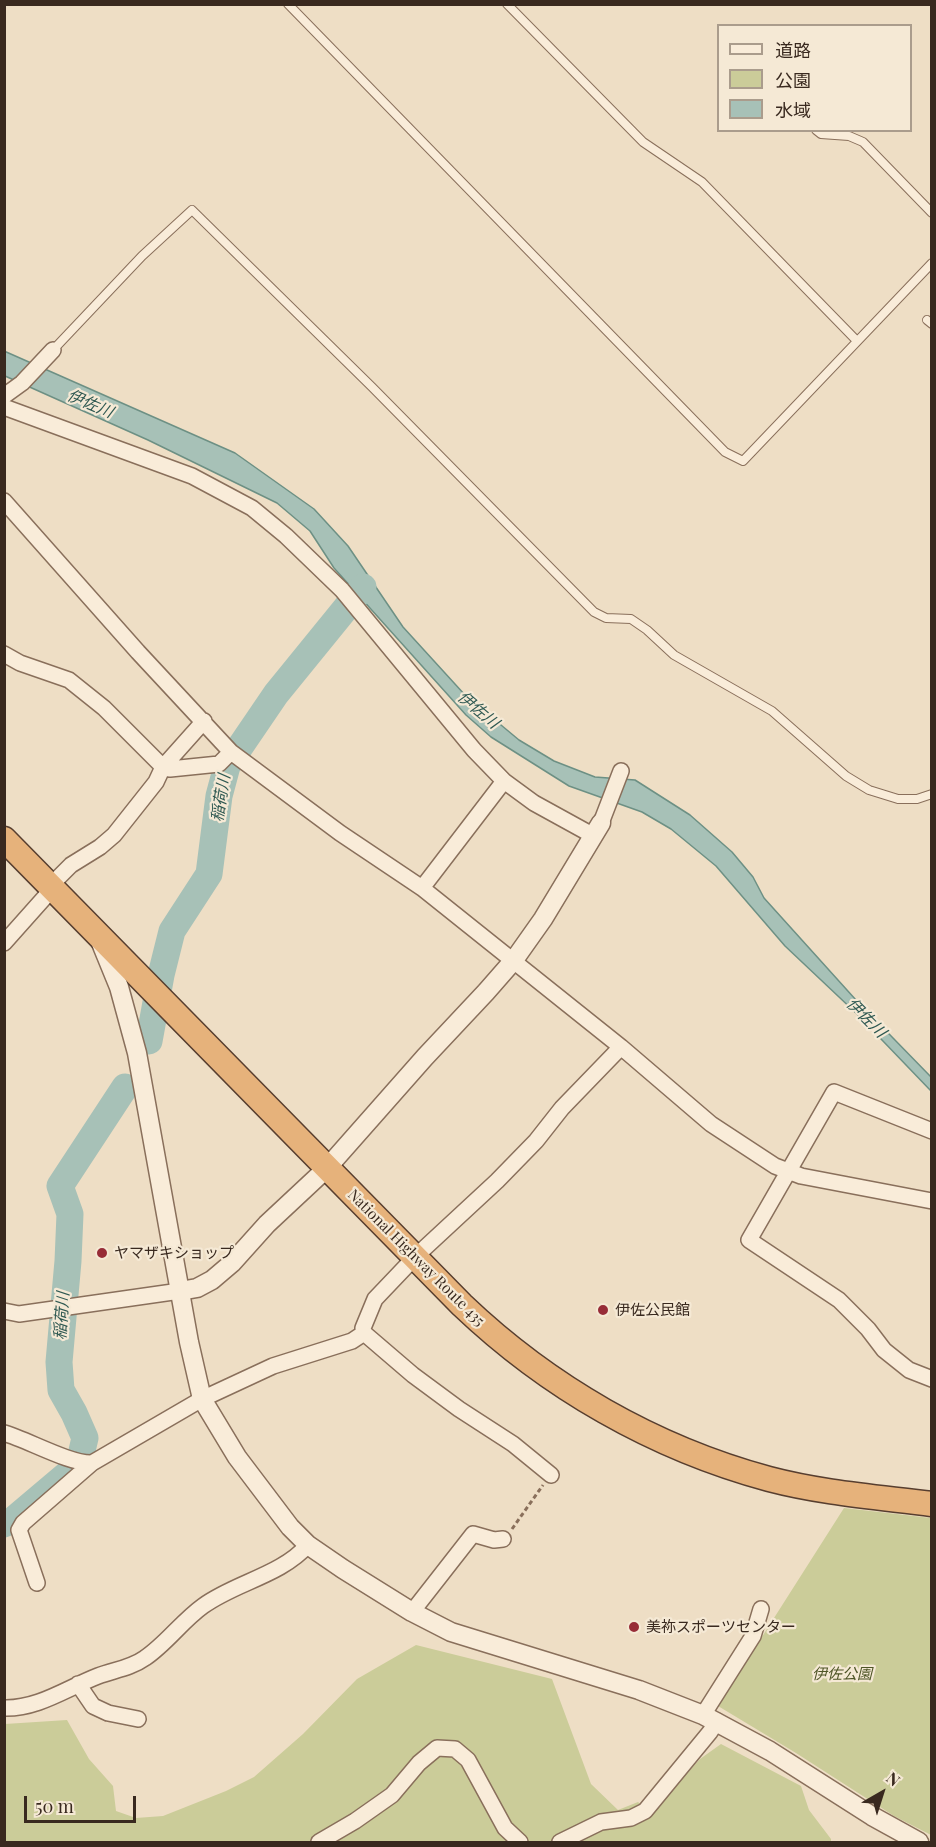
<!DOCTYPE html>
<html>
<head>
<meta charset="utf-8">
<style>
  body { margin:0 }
  #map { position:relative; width:936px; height:1847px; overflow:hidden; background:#eedec5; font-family:"Playfair Display","Noto Sans JP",serif }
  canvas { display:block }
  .frame { position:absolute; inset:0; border:6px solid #39291f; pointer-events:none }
  .legend { position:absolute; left:717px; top:24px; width:195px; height:108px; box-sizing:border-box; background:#f5e9d5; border:2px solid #aa9c8c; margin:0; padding:8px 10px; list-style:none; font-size:18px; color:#39291f }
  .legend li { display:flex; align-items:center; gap:12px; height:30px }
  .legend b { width:30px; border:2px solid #aa9c8c }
  .north { position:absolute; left:852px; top:1763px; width:60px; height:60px; -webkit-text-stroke:4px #f5e9d5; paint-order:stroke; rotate:39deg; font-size:16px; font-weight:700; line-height:24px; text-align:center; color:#39291f }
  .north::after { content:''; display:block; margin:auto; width:21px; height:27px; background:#39291f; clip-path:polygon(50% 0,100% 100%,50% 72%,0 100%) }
  .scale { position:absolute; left:24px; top:1796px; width:112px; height:27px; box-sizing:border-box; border:3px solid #39291f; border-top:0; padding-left:8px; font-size:18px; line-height:21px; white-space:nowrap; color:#39291f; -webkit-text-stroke:4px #f5e9d5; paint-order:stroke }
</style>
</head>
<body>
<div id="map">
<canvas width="936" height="1847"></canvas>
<div class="frame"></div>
<ul class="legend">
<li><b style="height:8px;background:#f9ecd9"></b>道路</li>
<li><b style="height:16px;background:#cbcc99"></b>公園</li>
<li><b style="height:16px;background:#a7c1b7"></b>水域</li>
</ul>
<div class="north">N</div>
<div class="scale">50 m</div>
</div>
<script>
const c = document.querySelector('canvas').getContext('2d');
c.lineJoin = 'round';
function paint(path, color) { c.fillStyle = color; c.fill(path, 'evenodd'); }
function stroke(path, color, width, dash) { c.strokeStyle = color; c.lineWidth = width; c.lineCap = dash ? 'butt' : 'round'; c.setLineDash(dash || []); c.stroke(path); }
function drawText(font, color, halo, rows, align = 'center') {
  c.font = font + ' "Playfair Display","Noto Sans JP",serif'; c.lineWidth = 4.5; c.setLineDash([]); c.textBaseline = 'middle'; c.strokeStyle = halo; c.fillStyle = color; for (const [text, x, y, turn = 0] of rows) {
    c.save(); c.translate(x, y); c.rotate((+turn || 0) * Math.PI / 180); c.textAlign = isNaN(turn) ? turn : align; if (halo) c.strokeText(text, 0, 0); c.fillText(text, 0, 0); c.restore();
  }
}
paint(new Path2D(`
  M844 1508 931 1518V1835L894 1816 796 1753 718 1706Z
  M416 1645 552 1679 591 1784 618 1810 638 1802 651 1813 700 1759 721 1744 801 1786 809 1810 831 1839V1842H5V1724L67 1720 89 1759 113 1786 116 1811 136 1818 163 1816 226 1791 254 1777 303 1734 357 1679Z`), '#cbcc99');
const water = new Path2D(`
  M4 351 235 453 314 509 348 546 403 627 465 695 519 740 554 761 595 777 635 780 690 815 732 852 753 877 764 898 856 1000 931 1077V1091L857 1014 785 946 716 866 671 829 642 812 569 786 491 737 466 715 334 568 310 531 277 503 148 440 5 376Z`);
paint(water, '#a7c1b7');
stroke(water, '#6d9084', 1.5);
stroke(new Path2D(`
  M149 1041 161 975 172 931 209 874 219 796 227 766 276 694 363 587
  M4 1524 13 1520 71 1471 81 1455 85 1438 74 1413 61 1390 59 1362 68 1261 70 1214 60 1186 125 1087`), '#a7c1b7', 27);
const service = new Path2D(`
  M288 4 725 452 743 461 932 263
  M507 4 643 142 702 182 857 341
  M816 130 821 134 849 136 863 142 932 213
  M927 320 932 324
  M53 350 142 256 192 210 372 387 594 612 606 618 631 619 647 630 674 655 772 711 846 776 869 790 898 799H917L932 794`);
const minor = new Path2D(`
  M4 396 22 383 53 350
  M4 407 192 476 252 508 286 536 342 590 474 750 504 781 534 803 594 836
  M4 501 138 652 231 752 340 833 422 888 621 1047 711 1124 775 1166 801 1176 932 1201
  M4 654 20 663 69 680 104 708 163 767 170 769 219 764 231 752
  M601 823 621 771
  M422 888 504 781
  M4 943 53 888 58 878 71 865 100 847 114 835 156 782 163 767 204 721
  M932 1131 834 1092 749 1240 839 1300 868 1329 884 1350 909 1370 932 1379
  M4 1311 19 1314 180 1291
  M4 1433C28 1440 70 1464 92 1463
  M551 1475 513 1444 459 1409 413 1375 364 1333 363 1328 375 1299 415 1257 497 1181 536 1141 562 1108 621 1047
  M37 1583 19 1530 23 1523 92 1463 202 1399 273 1366 352 1341 364 1333
  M412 1612 473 1534 494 1540 503 1539
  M78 1684 93 1706 108 1713 138 1719
  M4 1708C38 1709 67 1688 98 1676 114 1670 131 1668 145 1658 166 1644 182 1621 203 1606 236 1582 280 1576 308 1545
  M703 1715 753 1636 761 1609
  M319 1842 355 1821 392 1795 419 1763 437 1748 455 1749 468 1760 505 1828 520 1842
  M560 1842 601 1822 631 1818 645 1811 710 1732 717 1721`);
const tertiary = new Path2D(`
  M101 943 119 987 137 1053 189 1342 202 1399 237 1457 290 1527 308 1545 343 1569 412 1612 451 1632 639 1690 703 1715 770 1751 872 1816 919 1842
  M180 1291 197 1288 212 1280 232 1263 267 1224 327 1168 425 1057 486 992 514 960 543 919 601 823`);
const trunk = new Path2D(`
  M4 839 462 1305C548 1387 654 1448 769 1479 822 1493 877 1497 932 1504`);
stroke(service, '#896f5b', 10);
stroke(minor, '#896f5b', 18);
stroke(tertiary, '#896f5b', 21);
stroke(trunk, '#573e2f', 27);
stroke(new Path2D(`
  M512 1529 543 1485`), '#896f5b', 3, [4.5, 3]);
stroke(service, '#f9ecd9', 8);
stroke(minor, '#f9ecd9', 15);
stroke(tertiary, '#f9ecd9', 18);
stroke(trunk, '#e6b27b', 24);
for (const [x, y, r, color] of [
  [102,1253,6,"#972c37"],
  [603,1310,6,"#972c37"],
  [634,1627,6,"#972c37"]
]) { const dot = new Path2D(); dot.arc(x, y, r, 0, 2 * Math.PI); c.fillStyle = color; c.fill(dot); stroke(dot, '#f5e9d5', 2); }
drawText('15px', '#39291f', '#f5e9d5', [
  ["ヤマザキショップ",114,1253],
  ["伊佐公民館",615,1310],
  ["美祢スポーツセンター",646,1627]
], 'left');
drawText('15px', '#39291f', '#f5e9d5', [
  ["National Highway Route 435",416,1258,45]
]);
drawText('italic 15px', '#4e5526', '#f5e9d5', [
  ["伊佐公園",842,1674]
]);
drawText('italic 16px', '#2f5952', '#f5e9d5', [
  ["伊佐川",90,404,23],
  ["伊佐川",478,710,40],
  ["稲荷川",221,798,-81],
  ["伊佐川",866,1018,45],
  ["稲荷川",62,1316,-86]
]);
</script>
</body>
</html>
